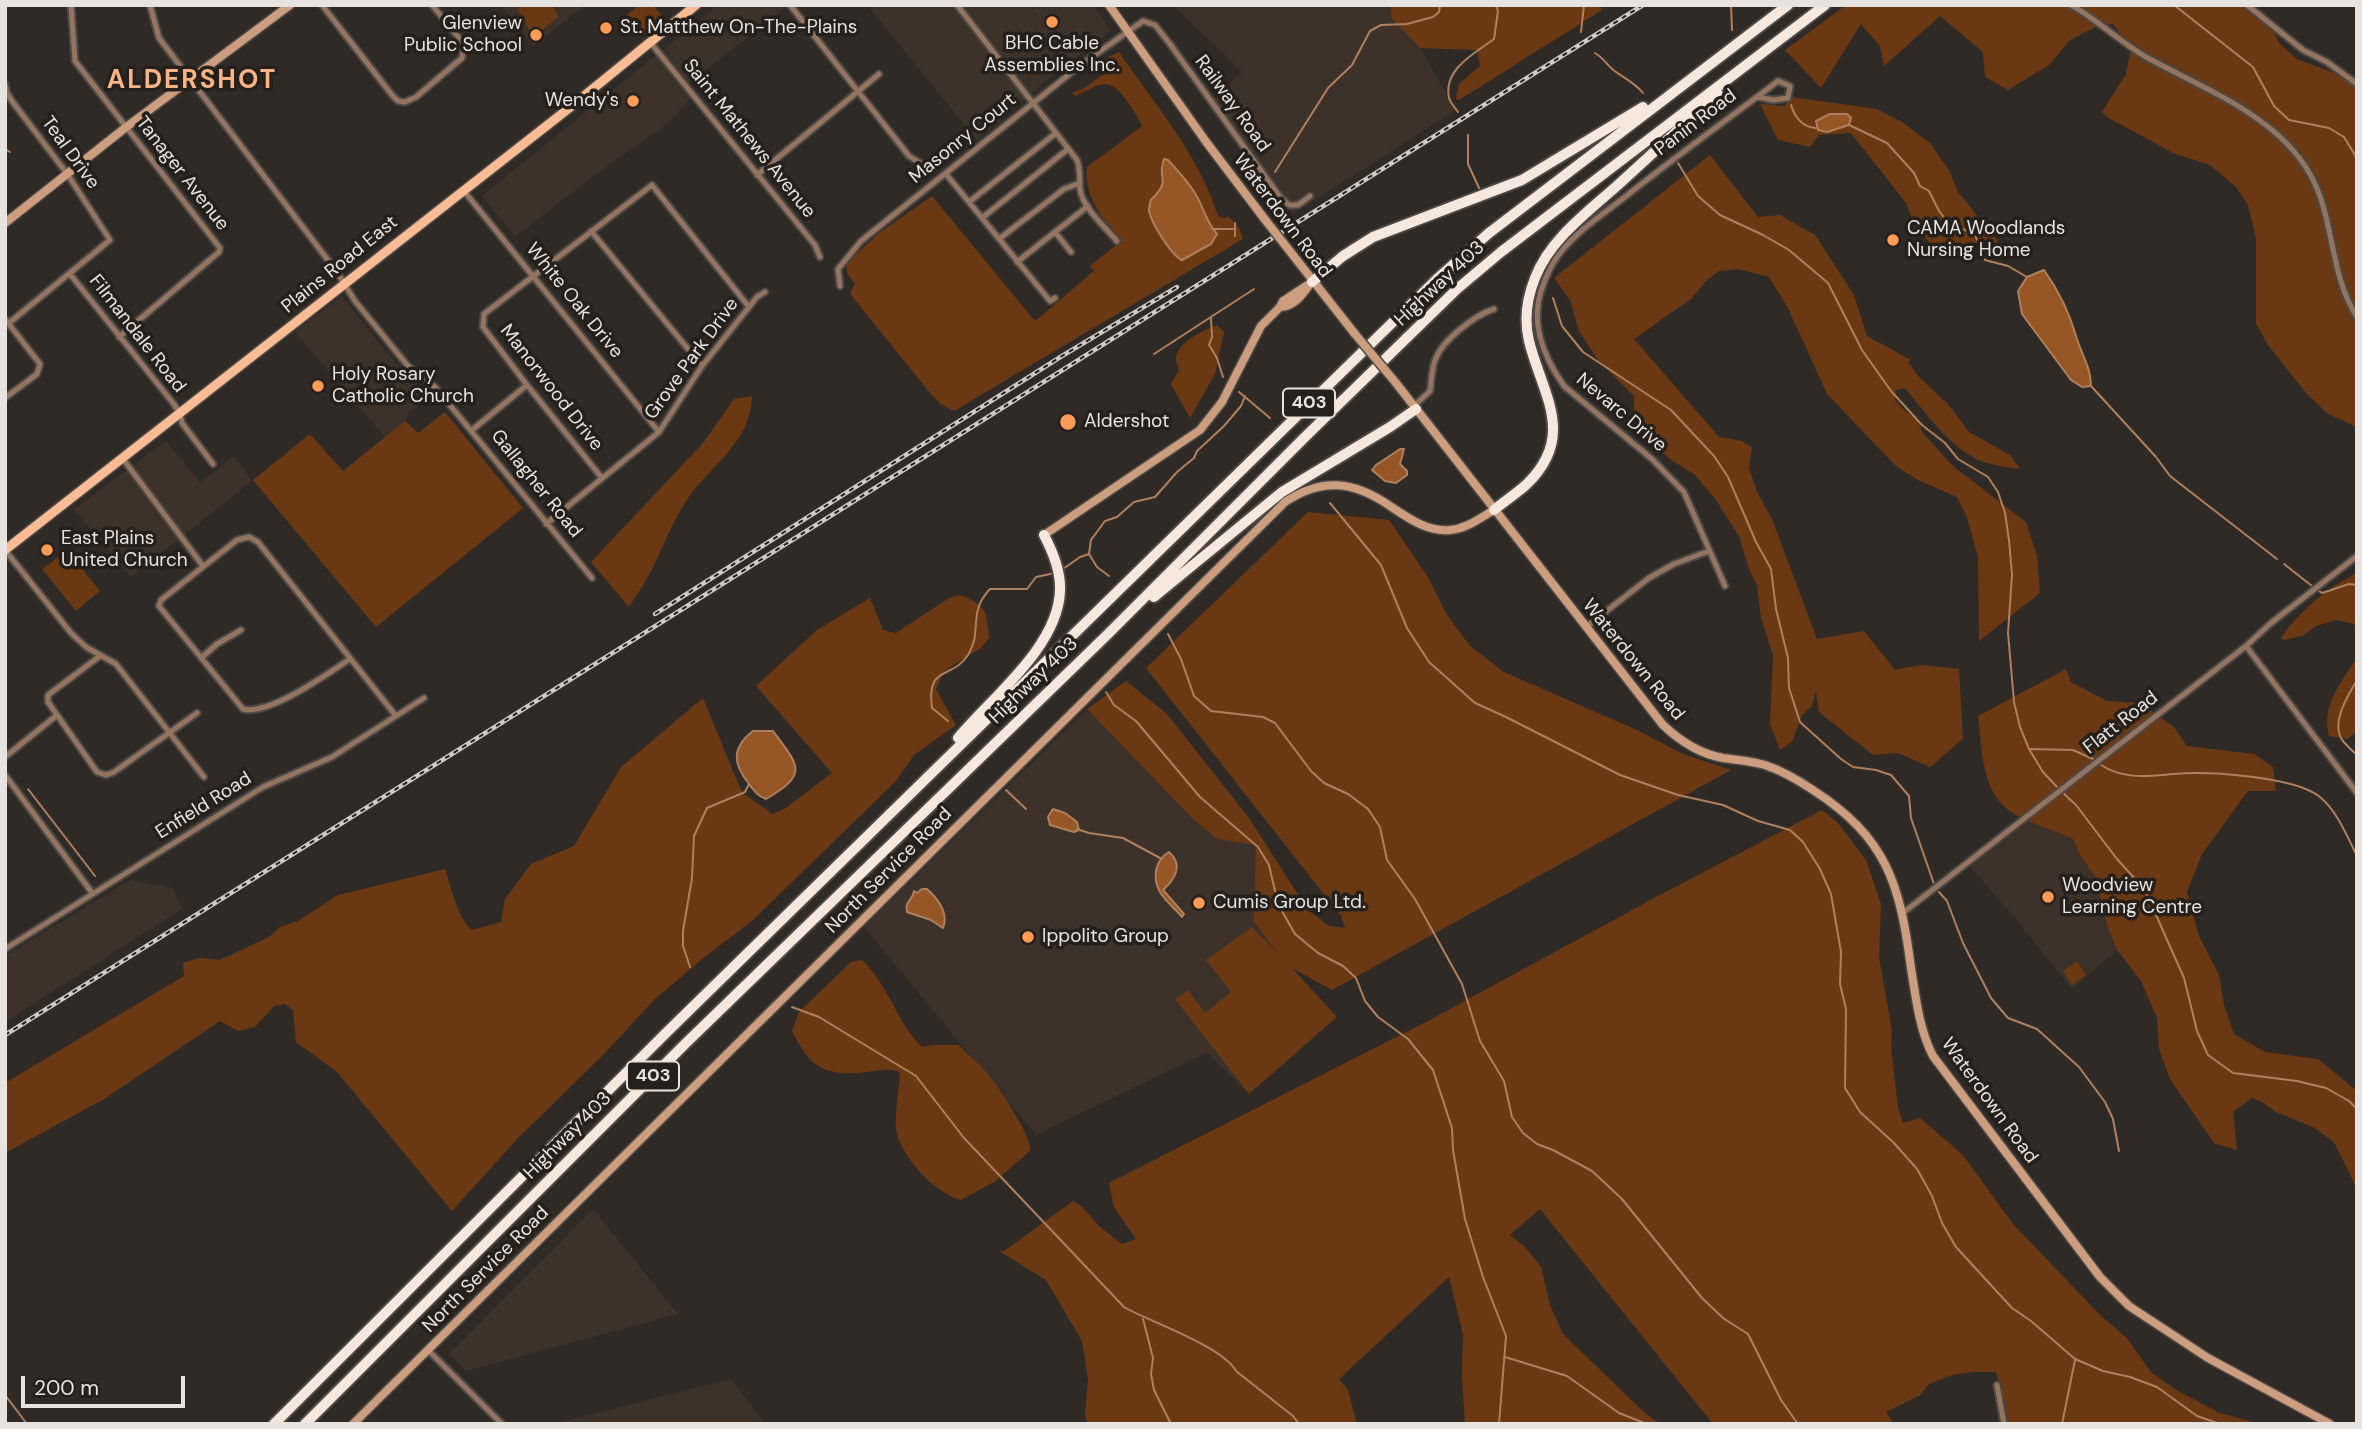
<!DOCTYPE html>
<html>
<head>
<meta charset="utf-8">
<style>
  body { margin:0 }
  #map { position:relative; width:2362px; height:1429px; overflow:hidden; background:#302a26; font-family:"DM Sans",sans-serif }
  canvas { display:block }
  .frame { position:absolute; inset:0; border:7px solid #e7e3e0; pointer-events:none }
  .scale { position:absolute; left:21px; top:1376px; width:164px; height:32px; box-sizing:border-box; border:4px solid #e7e3e0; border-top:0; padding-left:9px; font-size:21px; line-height:24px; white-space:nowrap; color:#e7e3e0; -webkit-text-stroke:5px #26201c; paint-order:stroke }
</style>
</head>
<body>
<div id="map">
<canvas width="2362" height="1429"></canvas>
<div class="frame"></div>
<div class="scale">200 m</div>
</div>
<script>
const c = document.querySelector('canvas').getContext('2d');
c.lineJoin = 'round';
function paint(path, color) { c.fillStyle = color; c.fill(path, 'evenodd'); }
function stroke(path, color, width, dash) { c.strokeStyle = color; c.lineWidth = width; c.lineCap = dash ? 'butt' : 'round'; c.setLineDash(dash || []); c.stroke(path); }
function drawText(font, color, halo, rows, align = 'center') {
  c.font = font + ' "DM Sans",sans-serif'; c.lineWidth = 7; c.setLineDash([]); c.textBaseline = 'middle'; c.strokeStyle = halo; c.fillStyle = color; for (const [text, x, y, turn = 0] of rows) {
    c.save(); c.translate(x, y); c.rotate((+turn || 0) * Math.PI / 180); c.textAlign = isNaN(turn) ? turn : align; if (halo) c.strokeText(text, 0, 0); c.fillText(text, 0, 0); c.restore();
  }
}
paint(new Path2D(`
  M501 5H585L533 46Z
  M718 5H783L785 8 689 83 696 93 666 125 596 174 515 237 482 196Z
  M867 5H1030L1033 10 1039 5H1094L1110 31 1034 91 977 140Z
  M1173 5H1390L1392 19 1420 48 1456 110 1293 214 1211 101 1242 72Z
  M342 296 401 370 427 388 434 396 409 412 405 421 385 437 295 332Z
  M166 441 200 483 234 456 252 481 131 577 74 509Z
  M1087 709 1191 817 1217 838 1256 844V873L1285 962 1331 1022 1246 1091 1207 1052 1036 1135 864 927Z
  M2029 819 2073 839 2080 855 2095 877 2107 925 2117 950 2072 989 2015 918 1969 865Z
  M130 880 172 888 182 909 5 1022V956Z
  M593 1209 678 1314 466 1371 449 1354Z
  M731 1379 765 1424H553Z`), '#3d322a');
paint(new Path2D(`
  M521 5H553L558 17 536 35 532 34 518 10Z
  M639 5H653L664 18 641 37 628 21 631 19 627 15Z
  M1390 5H1599L1602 10 1459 100 1456 99 1459 84 1480 66 1477 50 1420 48 1392 19Z
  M1846 5H2239L2272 29 2279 43 2297 59 2342 76 2357 89V427L2328 414 2306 393 2268 345 2256 324V239L2248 205 2236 187 2210 165 2173 153 2107 117 2102 112 2126 74 2131 48 2113 24H2101L2070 40 2049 65 2008 90 1985 77 1983 52 1940 16 1884 66 1880 46 1861 24 1821 88 1785 50Z
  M1119 52C1153 102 1201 158 1218 216L1225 218 1228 216 1239 228 1243 239 954 411 940 404 930 393 851 295V291L855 284 847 273 846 264 879 233 932 196 1034 320 1038 319 1096 269 1093 270 1090 266 1120 242 1123 244C1105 220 1083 199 1087 167L1142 126C1137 115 1120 85 1106 84 1097 83 1084 93 1075 96L1072 93 1086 87 1106 72 1105 70 1113 62 1108 57Z
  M1791 97 1877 109 1902 122 1930 143 1949 170 1958 192 1997 240 1999 252 1976 243 1954 254 1943 242 1939 247 1932 246 1913 221 1906 203 1851 133 1819 135 1810 147 1778 140 1760 104 1785 106Z
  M1710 155 1758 217 1780 215 1815 235 1854 295 1867 336 1911 360 1908 362 1919 377 1948 404 1969 432 2010 455 2020 469C2005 467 1989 465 1976 459 1946 443 1926 413 1905 388L1896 390 1895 400 1905 411 1917 419 1923 433 1953 466 2026 522 2037 556 2040 593 1979 641 1978 557 1967 517 1957 497 1918 480 1896 466 1827 394 1788 308 1769 277 1738 269 1719 271 1706 281 1691 299 1634 339 1719 437 1742 441 1752 447 1749 468 1757 492 1772 519 1817 639 1864 631 1895 670 1920 665 1959 669 1963 739 1930 767 1898 753 1873 755 1819 712 1816 691 1812 706 1802 715 1792 742 1780 750 1770 724 1773 655 1761 618 1757 585 1749 569 1739 536 1716 500 1695 475 1670 459 1654 444 1634 419V396L1598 360 1579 331 1570 300 1554 278Z
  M1217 325 1224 332 1215 374 1190 418 1171 384 1179 370C1178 366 1176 362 1176 358 1177 342 1205 330 1217 325Z
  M752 396C751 442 712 464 688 498 672 522 662 550 649 575 643 586 636 596 629 607L591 562 703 443 734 399Z
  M445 412 523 508 376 627 253 480 310 434 343 471 405 421 418 433Z
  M1308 512 1389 520 1428 577 1447 615 1470 646 1504 672 1637 730 1683 754 1731 770 1332 990 1292 968 1337 1017 1249 1094 1175 999 1188 990 1205 1013 1231 992 1206 960 1252 927 1278 953 1254 922 1256 845 1217 839 1191 817 1087 709 1126 681 1167 714 1249 818 1308 910 1329 926 1345 928 1341 916 1146 668Z
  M65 552H69L100 591 76 611 42 569Z
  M2357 573V629L2354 624 2337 620 2316 626 2302 636 2284 640 2281 638C2301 609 2326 589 2357 573Z
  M961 595C986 606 987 611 989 638L981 648 944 671 936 689 956 725 914 755 896 781 753 920 706 956 656 998 602 1056 518 1138 452 1211 337 1072 296 1042 293 1010 285 1004 274 1006 255 1027 238 1031 220 1021 106 1098 5 1153V1083L184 976 183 963 199 958 220 960 269 937 280 927 298 921 338 895 445 869C452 889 456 915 472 930L501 922 505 899 531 864 574 846 621 767 703 698 740 788 745 795 773 814 786 808 832 773 756 686 817 630 870 598 883 630 896 633 949 598Z
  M2357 658V731L2348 739 2329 736C2321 706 2341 682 2357 658Z
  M2066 669 2071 682 2107 701 2140 703 2174 727 2187 746 2254 754 2273 767 2276 791H2248L2202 854 2187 892 2199 936 2219 975 2224 1005 2234 1034 2265 1052 2318 1059 2357 1091V1189L2334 1142 2313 1127 2276 1112 2264 1103 2252 1098 2233 1112 2237 1150 2214 1143 2170 1079 2159 1049 2157 1018 2141 981 2117 950 2107 925 2095 877 2080 855 2073 839C2057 831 2018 819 2007 809 1981 788 1982 747 1978 716Z
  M1822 810 1838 823 1866 860 1881 904 1879 958 1892 1030 1891 1047 1898 1108 1903 1123 1920 1118 1963 1155 2013 1224 2102 1317 2126 1337 2151 1372 2176 1390 2220 1413 2260 1424H2008L1996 1372H1973L1952 1375 1929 1384 1920 1395 1886 1412 1894 1424H1713L1540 1209 1510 1235 1526 1248 1541 1267 1550 1305 1563 1334 1645 1413 1660 1424H1465L1462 1377 1463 1335 1449 1277 1339 1379 1348 1390 1357 1424H1088L1085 1414 1088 1380 1082 1341 1046 1280 999 1251H1004L1073 1201 1082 1207 1100 1227 1122 1244 1136 1239 1114 1207 1109 1183 1426 1022 1658 896Z
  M862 960C889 985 896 1022 922 1047L933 1045H959C968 1055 979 1063 987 1073 998 1087 1032 1135 1030 1151L994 1182 961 1200C935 1194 898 1154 896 1127 895 1109 899 1090 900 1072 889 1068 879 1070 867 1072 826 1077 810 1068 792 1031L799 1012 851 962Z
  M2077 961 2086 975 2072 985 2063 971Z`), '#6a3913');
const water = new Path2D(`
  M1830 114H1847L1851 118 1849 125 1827 132 1818 130 1816 121Z
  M1164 159 1168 160C1178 171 1189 182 1196 195 1204 208 1206 222 1217 234L1211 244 1182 260C1171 255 1152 224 1149 211 1149 210 1150 201 1151 200 1173 178 1156 181 1164 159Z
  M2044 270C2059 291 2070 314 2077 339 2082 355 2091 368 2091 386L2082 387 2071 380 2022 314 2018 291 2027 277Z
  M1400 449H1404L1400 464 1407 471V475L1396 483 1385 481 1372 470 1376 465Z
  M753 731H773C799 766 809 774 766 799 758 796 754 791 749 784 733 764 731 748 753 731Z
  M1053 809 1065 813 1077 822 1079 830 1074 832 1050 825 1048 817Z
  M1169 852C1184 865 1175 879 1163 890L1184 914 1182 917C1176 909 1165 901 1160 892 1152 878 1155 860 1169 852Z
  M922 889H927C938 899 949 913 943 928L931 920 907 912C904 902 913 900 914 891L917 893Z`);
paint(water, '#965626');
stroke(water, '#ae805e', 2);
stroke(new Path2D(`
  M1731 5 1732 30
  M2174 5 2253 67 2274 106 2289 120 2329 128 2344 137 2355 155 2357 163
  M1581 32 1584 5
  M1595 53C1604 58 1607 66 1616 72 1626 79 1635 83 1643 93
  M1791 105C1795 118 1802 127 1816 128
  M1458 112C1455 108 1450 102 1449 98 1443 69 1475 53 1494 39L1498 11 1496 5
  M1849 125 1887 143 1914 173 1920 186 1929 191 1939 211 1947 221 1975 235 1985 260 2008 266 2027 277
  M1468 135V164L1480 190
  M5 149 10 152
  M1678 163 1698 196 1720 215 1763 235 1789 250 1828 283 1862 350 1891 391 1922 425 1945 443 1958 459 1988 477 1998 492 2005 513 2009 540 2012 575 2008 633 2014 702 2020 727 2029 749 2043 772 2057 787
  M1275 172 1328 88 1352 65 1370 31 1381 25 1407 24 1433 17 1439 12 1440 5
  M1213 229H1233
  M1235 236V223
  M1553 298 1562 326 1583 352 1671 410 1714 456 1728 477 1756 542 1771 569 1776 609 1788 658 1789 688 1800 722 1841 759 1853 767 1876 770 1891 775 1909 796 1911 818 1934 884
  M1211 318 1212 337 1209 345 1217 358 1223 377
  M1154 354 1254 289
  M2091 386 2156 457 2170 476 2277 559
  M1239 392 1270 418
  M1330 503 1381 565 1407 628 1429 662 1475 703 1506 717 1620 775 1678 795 1723 805 1758 821 1790 830 1803 842 1820 869 1831 894 1841 952 1840 984 1846 1009 1845 1088 1860 1112 1894 1143 1917 1169 1932 1196 1942 1223 1956 1247 2012 1308 2031 1321 2075 1359 2103 1371 2130 1377 2157 1387 2197 1416 2220 1424
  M2284 564 2312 586
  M1063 569 1080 557 1089 554
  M1109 576 1097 567 1089 554 1091 540 1105 521 1117 517 1134 502 1155 497 1177 472 1194 458 1197 451 1224 426 1241 406 1245 396
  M2319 591 2322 593 2349 584 2357 585
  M1168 634 1181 659 1194 696 1211 711 1263 717 1275 723 1311 771 1324 783 1348 794 1368 809 1380 827 1387 860 1415 899 1462 984 1480 1041 1504 1081 1512 1117 1523 1133 1537 1144 1553 1150 1592 1171 1622 1199 1702 1298 1723 1318 1748 1334 1781 1400 1798 1424
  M2357 680C2348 695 2332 721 2341 738 2344 744 2352 750 2357 755
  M1106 692 1114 705 1136 721 1200 797 1258 847 1269 865 1278 904 1295 934 1318 953 1343 966 1356 978 1365 1001 1378 1017 1408 1039 1433 1070 1452 1128 1453 1150 1465 1219 1483 1277 1506 1336 1499 1424
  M948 721 932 708C926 664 952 680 968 655 983 631 967 613 990 589H1027L1036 577 1055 573
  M2030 749 2073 750 2093 759
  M2101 765C2124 780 2148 776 2173 774 2206 771 2294 776 2320 797 2337 811 2347 836 2357 856
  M28 789 95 876
  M1006 790 1026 809
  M2062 792 2076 805 2117 859 2145 890 2184 978 2197 1031 2208 1055 2233 1073 2297 1081 2326 1088 2349 1101 2357 1109
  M1077 829 1089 833 1123 838 1160 858
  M1939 892 1947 901 1963 943 1991 998 2008 1018 2037 1029 2079 1067 2105 1102 2113 1119 2119 1151
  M690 967 683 946V931L692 878 694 836 707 808 745 792 749 784
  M792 1007 819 1017 916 1076 964 1138 1124 1307C1150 1322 1222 1346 1236 1371L1293 1416 1299 1424
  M1143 1319 1153 1358 1151 1374 1154 1390 1171 1424
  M1505 1357 1567 1376 1619 1413 1647 1424
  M5 1395 27 1424
  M2062 1424 2075 1360`), '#ae805e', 2);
const street = new Path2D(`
  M71 5 75 61 220 248 219 252 119 337
  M150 5 159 38 337 272 355 301 408 366 435 387 592 578
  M322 5 392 95 398 101 405 102 416 97 462 58 464 44 432 5
  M790 5 909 156 923 165
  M957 5 1077 160C1081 171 1079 178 1080 189 1082 207 1105 227 1117 241
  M2071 5C2098 20 2120 42 2146 57 2204 89 2286 119 2315 184 2334 225 2331 277 2357 317
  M2247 5 2303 50 2327 62 2357 84
  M650 42 815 245 820 257
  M5 84 7 93 12 101 68 175 110 240 9 323
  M946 174 1050 301 1055 298
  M757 175 879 74
  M464 191 659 432
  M969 202 1056 133
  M982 218 1068 149
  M591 231 702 366
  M1055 232 1071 252
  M999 239 1064 189 1080 183
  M1017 262 1088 206
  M70 274 173 403 180 413 182 423 213 464
  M840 286 838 269 861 241 1082 64 1143 21 1155 25 1170 44 1280 197 1289 205H1298L1310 196
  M5 319 40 364 37 374 5 398
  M1414 406 1430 391C1432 380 1431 369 1436 358 1443 340 1475 315 1494 309
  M472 430 527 385
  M123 459 203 566
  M602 478 527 385 483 327 484 314 652 185 749 307
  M546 524 659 432 702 366 757 297 765 292
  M5 550 71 633 86 647 116 664 204 777
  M1725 586 1684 492 1652 459 1564 386C1545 359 1530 325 1541 291 1545 279 1552 263 1560 253 1577 231 1603 214 1625 197 1675 157 1727 120 1778 81L1790 86 1788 98 1773 100 1758 97
  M1586 627 1649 578 1674 564 1709 551
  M2246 646 2357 793
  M100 656 48 695V702L97 772 106 775 114 772 197 713
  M201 658 217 644 241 630
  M350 659C327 674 269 716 243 709L159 606 161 600 237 540 249 537 258 542 396 716
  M5 757 57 715
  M5 775 93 894
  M1904 912 2246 646 2271 623 2357 556
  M5 949 263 787 332 757 424 698
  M428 1350 502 1424
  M1997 1385 2004 1424`);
const secondary = new Path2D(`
  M1109 5 1207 143 1263 217
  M5 223 125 128 290 5
  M1296 259 1355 334
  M1280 307C1294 307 1303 294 1310 284
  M1396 383 1663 725C1680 741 1700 754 1723 758 1737 760 1752 761 1765 765 1783 771 1798 780 1813 790 1887 838 1900 884 1911 968 1916 998 1919 1029 1933 1056L2100 1277 2129 1306 2208 1358 2330 1424
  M1044 535 1200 430 1222 402 1261 326 1280 307 1283 301 1312 282
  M353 1424 1285 502C1322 477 1354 481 1390 506 1408 518 1427 532 1450 530 1466 529 1480 518 1494 510`);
const primary = new Path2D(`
  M5 550 568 109 696 5`);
const highway = new Path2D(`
  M1312 282 1343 256 1373 237 1522 180 1643 107
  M1494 510C1505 501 1517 493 1527 484 1577 435 1542 394 1529 341 1524 320 1527 298 1535 278 1550 239 1589 211 1619 184 1652 154 1685 123 1718 94
  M1154 597 1282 492 1390 427 1416 409
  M958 738C991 698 1058 647 1060 591 1061 571 1053 552 1044 535
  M274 1424 668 1031 1438 278 1489 233 1788 5
  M305 1424 685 1044 1108 634 1305 437 1457 289 1501 252 1825 5`);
stroke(street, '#4d4844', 9);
stroke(secondary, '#4d4844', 11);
stroke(primary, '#4d4844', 12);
stroke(highway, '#4d4844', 14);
stroke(street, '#927461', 5);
stroke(secondary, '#cc9d7e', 8);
stroke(primary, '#fabc94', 9);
stroke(highway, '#f7e8de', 10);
const rail = new Path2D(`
  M655 614 1062 356 1177 287
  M5 1035 1643 5`);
stroke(rail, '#cfcac7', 4.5);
stroke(rail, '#26201c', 2, [5]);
const secondaryBridge = new Path2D(`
  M1263 217 1296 259
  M1355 334 1396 383`);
stroke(secondaryBridge, '#4d4844', 11, []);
stroke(secondaryBridge, '#cc9d7e', 8);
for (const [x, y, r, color] of [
  [1052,22,7,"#fe9c57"],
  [606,28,7,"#fe9c57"],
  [536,35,7,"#fe9c57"],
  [633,101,7,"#fe9c57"],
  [1893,240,7,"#fe9c57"],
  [318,386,7,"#fe9c57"],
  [1068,422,9,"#fe9c57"],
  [47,550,7,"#fe9c57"],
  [2048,897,7,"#fe9c57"],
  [1199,903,7,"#fe9c57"],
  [1028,937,7,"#fe9c57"]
]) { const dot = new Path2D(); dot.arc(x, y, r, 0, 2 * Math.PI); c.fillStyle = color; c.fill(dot); stroke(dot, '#26201c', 2.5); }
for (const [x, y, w] of [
  [1309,403,52],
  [653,1076,52]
]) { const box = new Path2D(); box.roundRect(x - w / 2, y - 14.5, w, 29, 5); c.fillStyle = '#26201c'; c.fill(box); stroke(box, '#e7e3e0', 2); }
drawText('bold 18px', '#e7e3e0', null, [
  ["403",1309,403],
  ["403",653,1076]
]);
drawText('19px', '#e7e3e0', '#26201c', [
  ["Glenview",522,24,"right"],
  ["Public School",522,46,"right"],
  ["St. Matthew On-The-Plains",620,28],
  ["BHC Cable",1052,44,"center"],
  ["Assemblies Inc.",1052,66,"center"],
  ["Wendy's",619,101,"right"],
  ["CAMA Woodlands",1907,229],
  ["Nursing Home",1907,251],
  ["Holy Rosary",332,375],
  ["Catholic Church",332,397],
  ["Aldershot",1084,422],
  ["East Plains",61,539],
  ["United Church",61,561],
  ["Woodview",2062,886],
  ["Learning Centre",2062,908],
  ["Cumis Group Ltd.",1213,903],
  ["Ippolito Group",1042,937]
], 'left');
drawText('19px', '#e7e3e0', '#26201c', [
  ["Railway Road",1232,104,54],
  ["Panin Road",1696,123,-37],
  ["Saint Mathews Avenue",749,139,51],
  ["Masonry Court",963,139,-39],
  ["Teal Drive",70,153,54],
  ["Tanager Avenue",182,174,52],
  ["Waterdown Road",1282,216,53],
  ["Plains Road East",340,265,-39],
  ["Highway 403",1440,284,-43],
  ["White Oak Drive",574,301,51],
  ["Filmandale Road",137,334,52],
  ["Grove Park Drive",692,359,-54],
  ["Manorwood Drive",551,388,52],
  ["Nevarc Drive",1621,413,40],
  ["Gallagher Road",536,484,51],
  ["Waterdown Road",1633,660,51],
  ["Highway 403",1034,681,-44],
  ["Flatt Road",2121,723,-38],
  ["Enfield Road",204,806,-32],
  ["North Service Road",889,871,-45],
  ["Waterdown Road",1989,1101,54],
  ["Highway 403",568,1136,-45],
  ["North Service Road",486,1270,-45]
]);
c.letterSpacing = '2px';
drawText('bold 26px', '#f8b386', '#26201c', [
  ["ALDERSHOT",192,81]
]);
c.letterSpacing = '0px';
</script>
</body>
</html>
